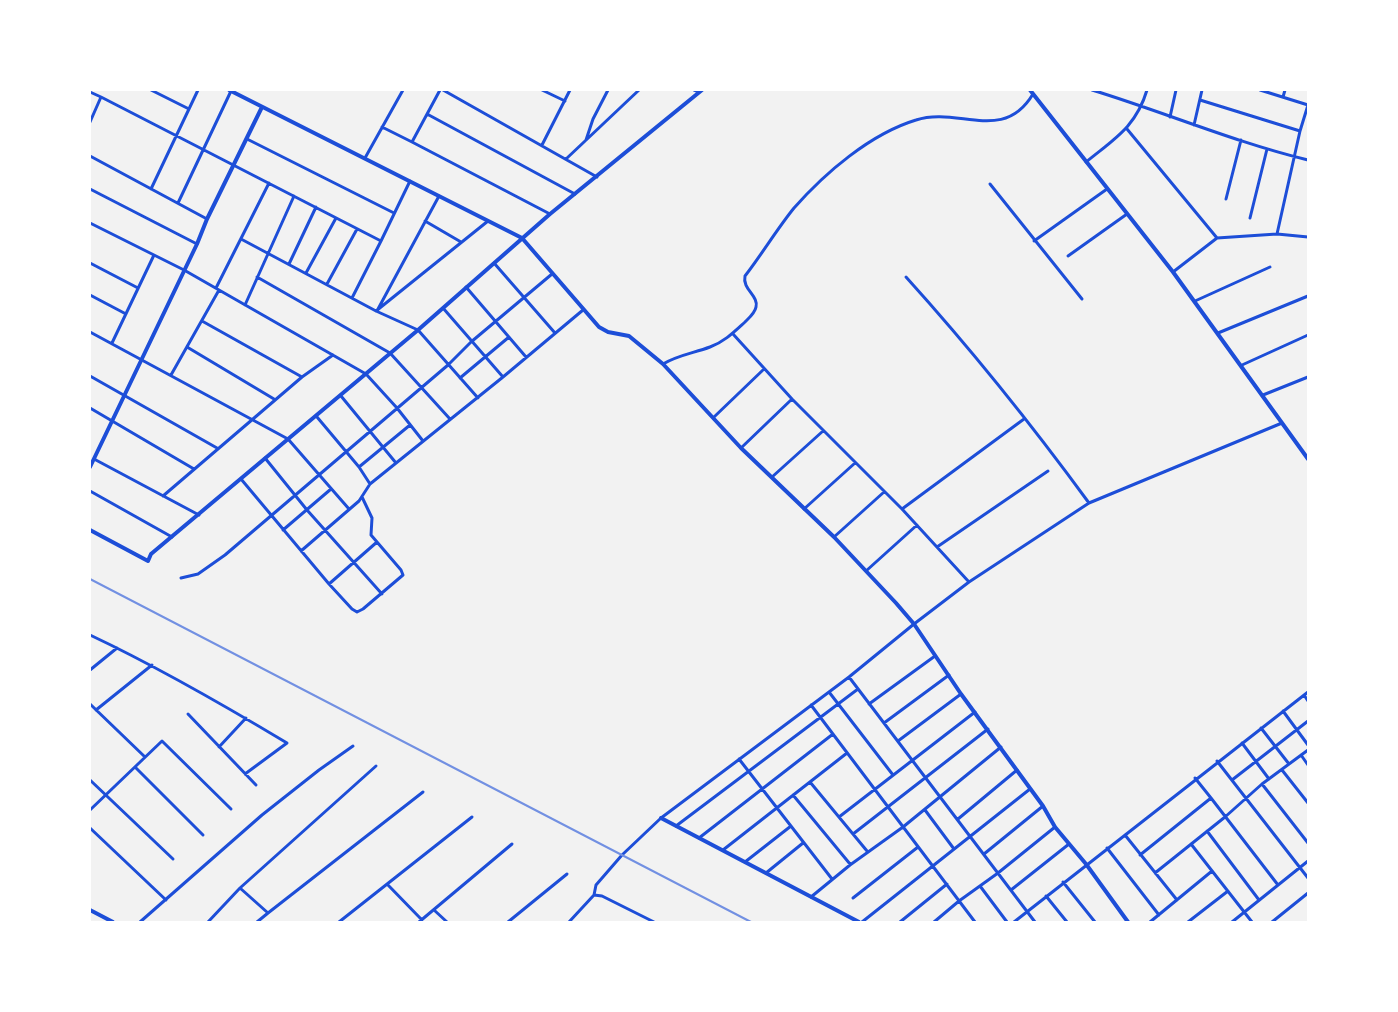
<!DOCTYPE html>
<html>
<head>
<meta charset="utf-8">
<style>
  body { margin:0 }
  #map { position:relative; width:1398px; height:1012px; overflow:hidden; background:#f2f2f2; font-family:"Golos Text",sans-serif }
  canvas { display:block }
  .frame { position:absolute; inset:0; border:91px solid #fff; pointer-events:none }
</style>
</head>
<body>
<div id="map">
<canvas width="1398" height="1012"></canvas>
<div class="frame"></div>
</div>
<script>
const c = document.querySelector('canvas').getContext('2d');
c.lineJoin = 'round';
function stroke(path, color, width, dash) { c.strokeStyle = color; c.lineWidth = width; c.lineCap = dash ? 'butt' : 'round'; c.setLineDash(dash || []); c.stroke(path); }
stroke(new Path2D(`
  M151 90 189 109
  M440 90 412 142 550 214
  M443 90 597 177
  M542 90 565 101
  M694 90 699 92
  M1092 90C1164 112 1234 142 1308 160
  M1260 90 1308 105
  M90 92 101 97 90 122
  M101 97 381 241 410 181
  M1283 97 1285 90
  M1200 100 1300 131
  M427 114 575 194
  M1170 117 1176 90
  M1194 125 1202 90
  M382 127 412 142
  M1127 129 1217 238
  M247 139 394 213
  M586 140 593 119 608 90
  M542 145 570 90
  M90 156 207 219
  M365 158 403 90
  M566 159 639 90
  M1086 162C1114 139 1136 127 1147 90
  M990 184 1082 299
  M90 189 197 244
  M151 189 198 90
  M1226 199 1241 140
  M178 203 231 91
  M1250 218 1267 149
  M425 221 461 242
  M90 223 184 270 366 374 397 408 423 441
  M1277 234 1300 131 1308 105
  M241 239 376 311 418 330 478 398
  M1034 241 1107 189
  M1068 256 1127 214
  M90 263 138 288
  M494 263 555 333
  M289 264 316 207
  M1173 272 1217 238 1277 234 1308 237
  M306 273 336 218
  M257 277 390 353 450 419
  M906 277C971 349 1032 425 1089 503
  M327 284 357 229
  M466 287 526 357
  M216 288 269 183
  M90 295 126 314
  M352 298 381 241
  M1195 301 1270 267
  M245 305 294 196
  M443 308 503 377
  M378 309 439 196
  M376 311 488 221
  M202 321 302 377 333 355
  M90 332 288 439 349 509
  M1218 333 1308 296
  M733 334 792 399 902 509 969 582
  M112 343 154 255
  M187 347 274 399
  M663 364C678 355 694 353 710 347 724 342 734 332 745 322 749 318 755 313 756 307 759 296 742 289 745 276 762 254 777 229 794 208 825 173 870 134 916 120 958 106 1003 144 1033 94
  M1242 365 1308 335
  M171 375 219 290
  M90 376 217 448
  M460 378 509 337
  M1263 395 1308 377
  M341 396 396 463
  M90 408 194 469
  M317 417 359 467 370 484
  M714 417 764 369
  M741 448 792 399
  M265 458 307 510 382 594
  M94 459 199 515
  M359 467 410 425
  M772 477 823 431
  M241 479 329 584 352 609 357 612 363 609 403 575 401 570 371 535 372 518 362 497
  M90 491 172 537
  M163 496 302 377
  M804 509 855 463
  M902 509 1024 419
  M283 530 331 489
  M834 537 884 492
  M937 547 1048 471
  M301 551 359 501 370 484 503 377 583 310
  M866 571 917 525
  M181 578 198 574 225 555 448 365 471 342 552 274
  M329 584 377 542
  M90 635C158 667 222 704 287 743L245 774
  M90 670 117 648
  M849 677 1035 922
  M829 692 893 775
  M1304 695 1308 701
  M90 704 145 757
  M869 704 935 656
  M811 705 975 922
  M96 710 152 665
  M1283 711 1308 745
  M188 714 256 785
  M884 723 949 675
  M1261 728 1289 764
  M898 741 961 694
  M1242 743 1269 779
  M219 747 246 718
  M1301 755 1308 765
  M739 759 832 879
  M1217 761 1308 878
  M135 767 203 835
  M1282 770 1308 803
  M90 780 173 859
  M1232 780 1308 721
  M810 782 867 851
  M1262 784 1308 843
  M793 795 850 864
  M1211 798 1278 885
  M90 810 162 741 231 809
  M925 810 954 849
  M839 817 975 712
  M958 819 1017 770
  M676 826 858 689
  M90 828 166 900
  M1207 831 1259 900
  M853 834 988 729
  M1125 835 1177 900
  M699 838 833 734
  M1191 844 1252 922
  M1107 848 1159 915
  M723 850 847 753
  M984 854 1043 806
  M1140 855 1211 798 1195 778
  M745 862 791 826
  M766 873 803 843
  M1155 873 1225 817 1262 784 1308 750
  M1063 882 1095 922
  M387 884 422 920
  M980 886 1007 922
  M240 888 268 913 257 922
  M1011 890 1069 844
  M594 895 596 885 622 855 661 818 849 677 914 624 969 582 1089 503 1282 423
  M1046 896 1067 922
  M811 897 850 865 903 827 1001 747
  M853 898 918 847
  M434 910 447 922
  M268 913 423 792
  M140 922 262 815 319 770 353 746
  M208 922 240 888 376 766
  M339 922 472 817
  M419 922 512 844
  M508 922 567 874
  M569 922 594 895 602 896 654 922
  M862 922 1030 789
  M900 922 947 884
  M934 922 959 901 998 873 1055 827
  M1014 922 1308 692
  M1150 922 1212 871
  M1188 922 1228 891
  M1232 922 1308 861
  M1272 922 1308 893`), '#1d4ed8', 3);
stroke(new Path2D(`
  M229 90 522 238 599 327 608 332 629 336 663 364 741 448 834 537 896 603 914 624 961 694 1043 806 1055 827 1086 864 1128 922
  M1030 90 1173 272 1308 459
  M90 467 197 244 207 219 262 107
  M90 530 148 561 151 554 418 330 550 214 702 90
  M661 818 859 922
  M90 910 113 922`), '#1d4ed8', 4);
stroke(new Path2D(`
  M90 579 751 922`), '#7290e2', 2);
</script>
</body>
</html>
